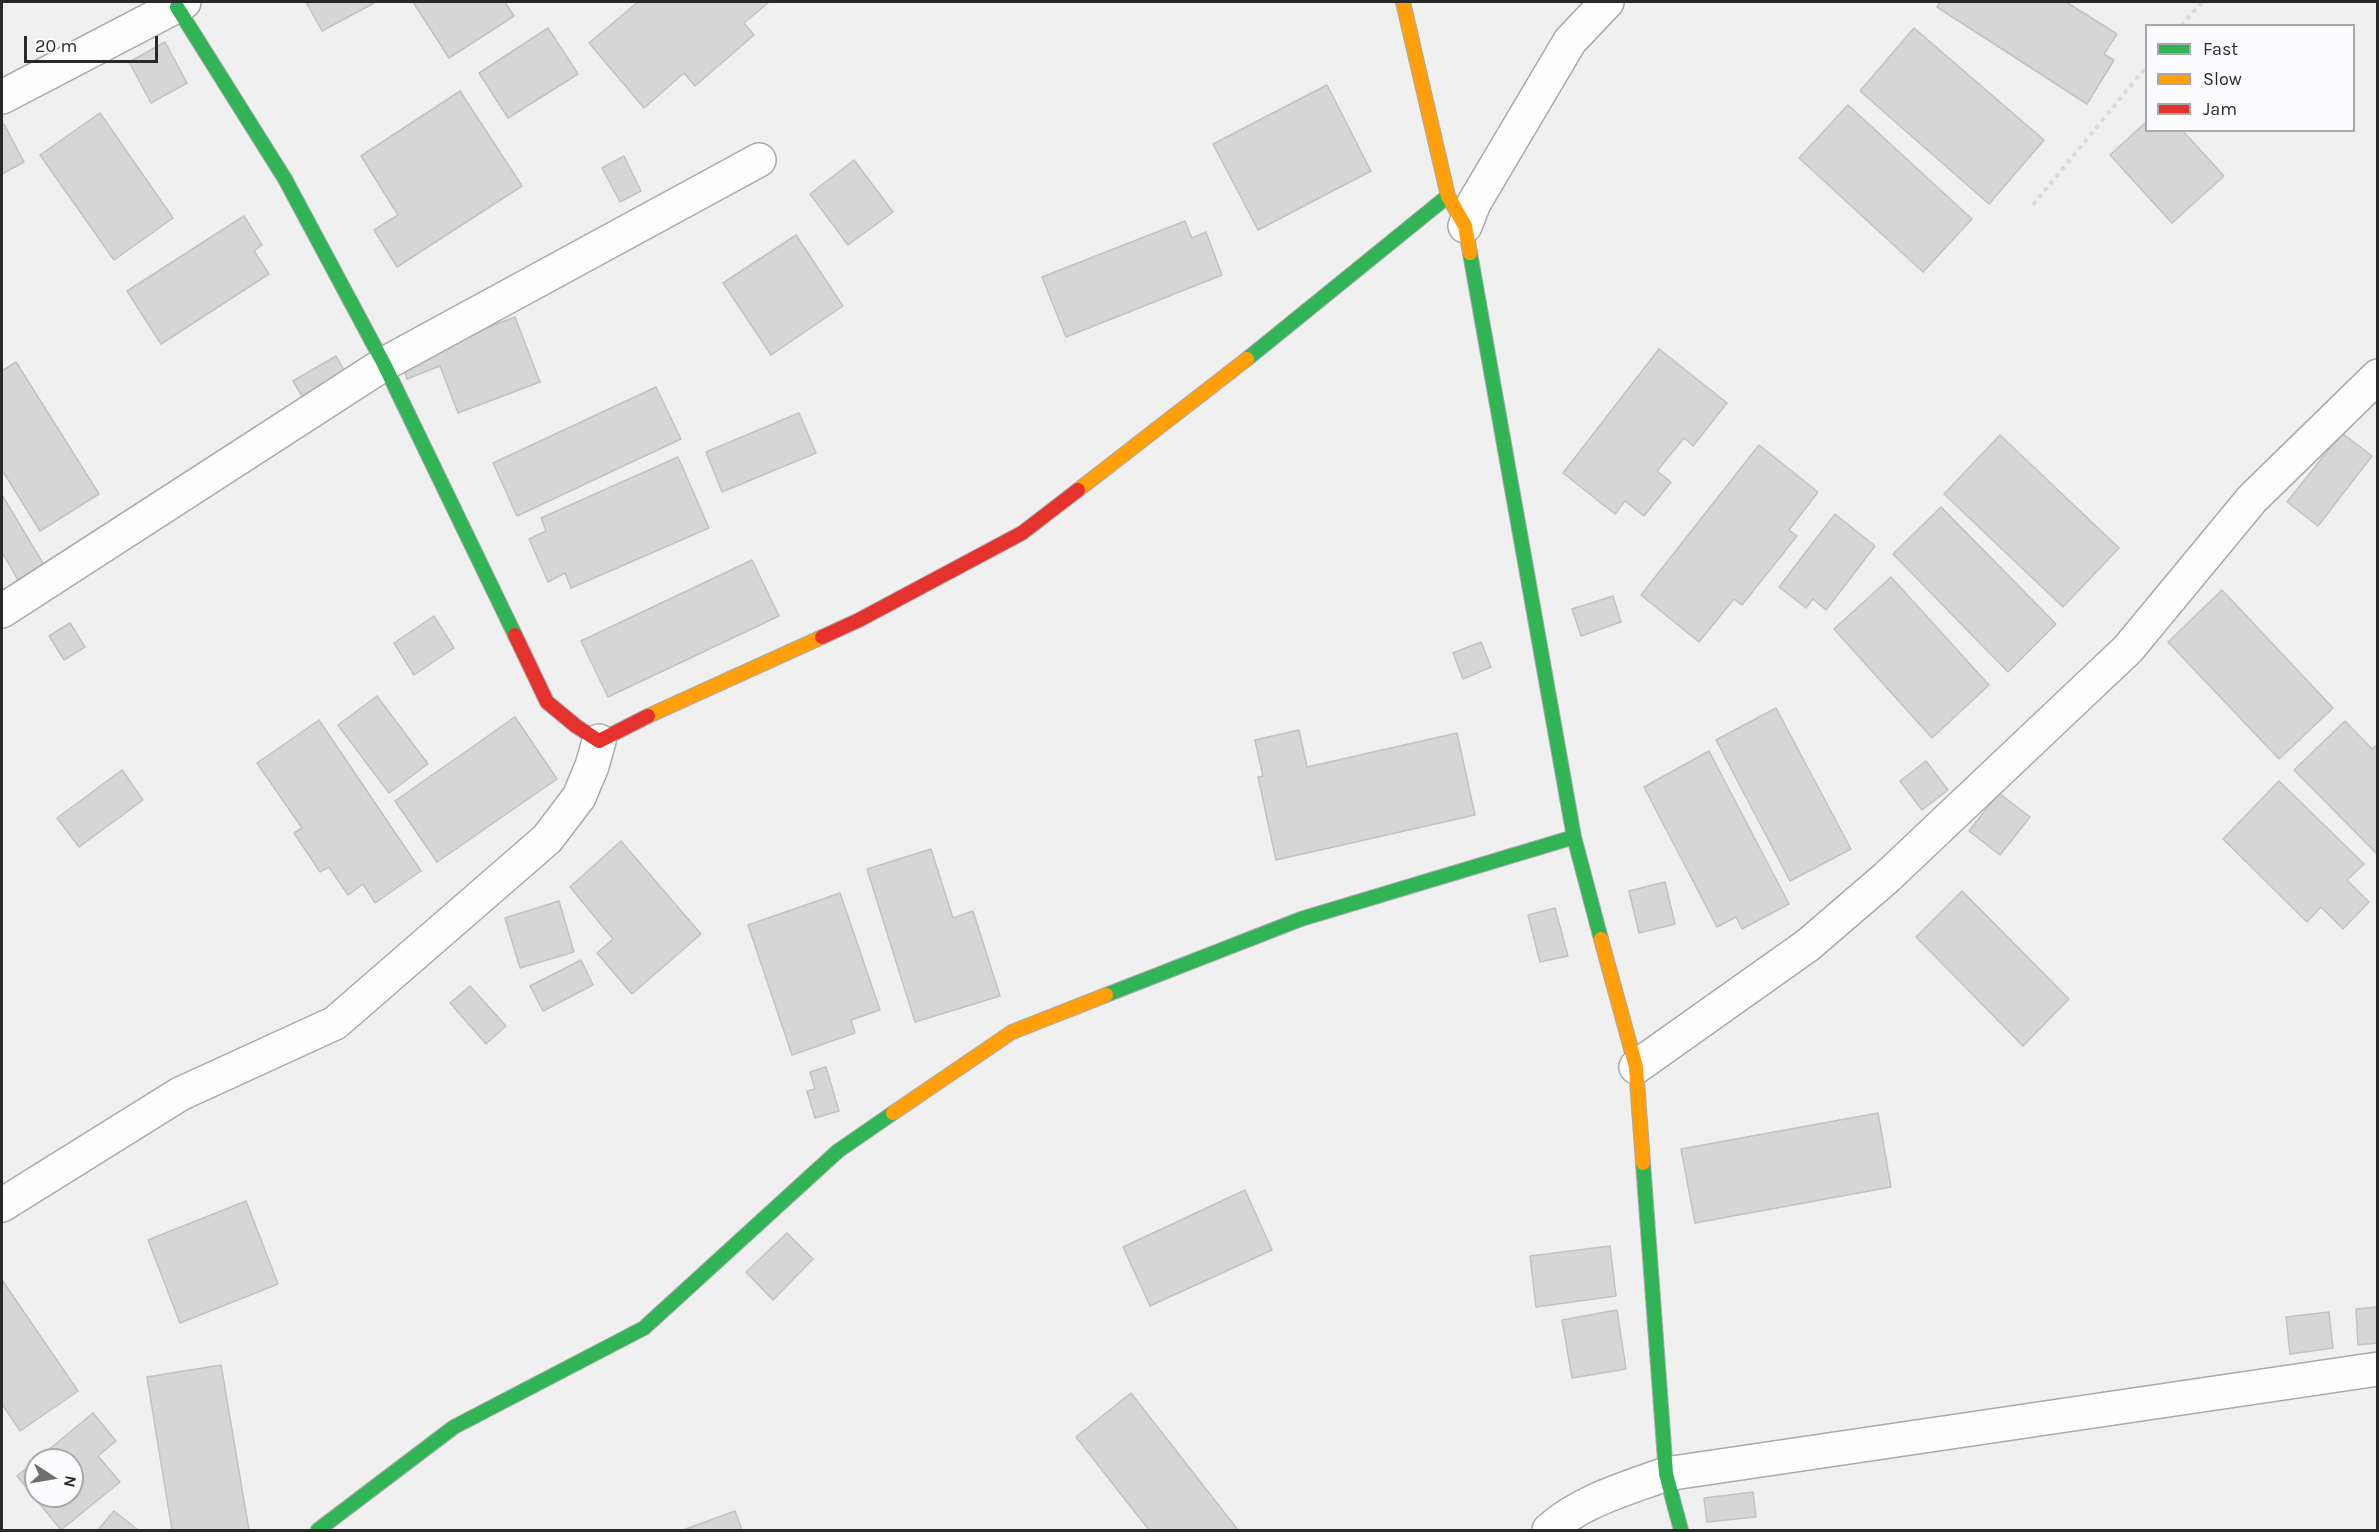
<!DOCTYPE html>
<html>
<head>
<meta charset="utf-8">
<style>
  body { margin:0 }
  #map { position:relative; width:2379px; height:1532px; overflow:hidden; background:#f0f0f1; font-family:Karla,sans-serif }
  canvas { display:block }
  .frame { position:absolute; inset:0; border:3px solid #29292a; pointer-events:none }
  .legend { position:absolute; left:2145px; top:24px; width:210px; height:108px; box-sizing:border-box; background:#fcfcff; border:2px solid #a8a8aa; margin:0; padding:8px 10px; list-style:none; font-size:18px; color:#29292a }
  .legend li { display:flex; align-items:center; gap:12px; height:30px }
  .legend b { width:30px; border:2px solid #a8a8aa }
  .north { position:absolute; left:24px; top:1448px; width:60px; height:60px; box-sizing:border-box; background:#fcfcff; border:2px solid #a8a8aa; border-radius:50%; rotate:102deg; font-size:16px; font-weight:700; line-height:24px; text-align:center; color:#29292a }
  .north::after { content:''; display:block; margin:auto; width:21px; height:27px; background:#6f6f70; clip-path:polygon(50% 0,100% 100%,50% 72%,0 100%) }
  .scale { position:absolute; left:24px; top:36px; width:134px; height:27px; box-sizing:border-box; border:3px solid #29292a; border-top:0; padding-left:8px; font-size:18px; line-height:21px; white-space:nowrap; color:#29292a; -webkit-text-stroke:4px #fcfcff; paint-order:stroke }
</style>
</head>
<body>
<div id="map">
<canvas width="2379" height="1532"></canvas>
<div class="frame"></div>
<ul class="legend">
<li><b style="height:8px;background:#30b455"></b>Fast</li>
<li><b style="height:8px;background:#ff9f0a"></b>Slow</li>
<li><b style="height:8px;background:#e5322d"></b>Jam</li>
</ul>
<div class="north">N</div>
<div class="scale">20 m</div>
</div>
<script>
const c = document.querySelector('canvas').getContext('2d');
c.lineJoin = 'round';
function paint(path, color) { c.fillStyle = color; c.fill(path, 'evenodd'); }
function stroke(path, color, width, dash) { c.strokeStyle = color; c.lineWidth = width; c.lineCap = dash ? 'butt' : 'round'; c.setLineDash(dash || []); c.stroke(path); }
const building = new Path2D(`
  M306 2H376L322 31Z
  M413 2H505L514 16 449 58Z
  M638 2H769L744 23 754 35 695 86 684 73 644 108 589 43Z
  M1940 2H2066L2117 34 2104 54 2114 60 2087 104 1937 7Z
  M548 28 578 74 508 118 479 73Z
  M1914 28 2044 140 1989 204 1860 91Z
  M165 42 187 83 151 103 129 62Z
  M1327 85 1371 171 1258 230 1213 144Z
  M460 91 522 186 397 267 374 230 398 215 361 156Z
  M1848 105 1972 219 1923 272 1799 158Z
  M100 113 173 218 114 260 40 155Z
  M2146 122V130H2182L2224 176 2172 223 2110 155Z
  M4 124 24 162 2 174V125Z
  M624 156 641 191 620 202 602 168Z
  M854 160 893 212 848 245 810 194Z
  M244 216 262 245 254 251 269 274 161 344 127 291Z
  M1185 221 1192 238 1206 232 1222 275 1066 337 1042 277Z
  M796 235 843 306 771 355 723 283Z
  M515 317 540 382 458 413 440 366 407 379 401 361Z
  M1659 349 1727 403 1693 446 1684 438 1657 471 1671 482 1644 516 1625 501 1615 514 1563 473Z
  M336 356 348 377 306 403 293 381Z
  M16 362 99 494 40 531 2 470V371Z
  M656 387 681 439 517 516 493 463Z
  M799 413 816 453 722 492 706 452Z
  M2342 433 2372 456 2318 526 2287 502Z
  M2000 435 2119 548 2063 607 1944 494Z
  M1759 445 1818 492 1789 530 1797 536 1742 605 1734 599 1699 642 1641 595Z
  M678 457 709 528 571 588 565 573 548 582 529 539 546 531 541 518Z
  M2 495 44 565 18 580 2 552Z
  M1941 507 2056 624 2008 672 1893 554Z
  M1835 514 1875 546 1826 610 1813 599 1806 608 1779 587Z
  M752 560 779 616 608 697 581 641Z
  M1891 577 1989 685 1932 738 1834 629Z
  M2222 590 2333 708 2279 759 2168 642Z
  M1613 596 1621 622 1581 636 1572 609Z
  M434 616 454 648 414 675 394 643Z
  M70 623 85 647 64 660 49 636Z
  M1481 642 1491 667 1463 679 1453 653Z
  M377 696 428 764 389 793 338 725Z
  M1776 708 1851 849 1790 881 1716 740Z
  M515 717 557 779 437 862 395 801Z
  M319 720 421 871 375 903 363 884 348 895 329 867 320 872 294 833 302 828 257 763Z
  M2345 721 2372 749 2378 744V855L2294 770Z
  M1299 730 1307 767 1457 733 1475 815 1276 860 1258 777 1263 776 1255 740Z
  M1709 751 1789 904 1742 929 1736 917 1717 927 1644 787Z
  M1926 761 1948 790 1922 810 1900 781Z
  M122 770 143 800 79 847 57 818Z
  M2279 781 2364 864 2347 880 2369 902 2343 929 2321 907 2307 922 2223 839Z
  M1999 793 2030 817 2000 855 1969 831Z
  M621 841 701 934 632 994 597 953 613 939 570 887Z
  M931 849 953 918 973 911 1000 996 915 1022 867 869Z
  M1665 882 1675 924 1639 933 1629 891Z
  M1962 891 2069 999 2023 1046 1916 937Z
  M840 893 880 1010 851 1020 855 1033 792 1055 748 925Z
  M559 901 574 952 520 968 505 918Z
  M1555 908 1568 956 1540 962 1528 915Z
  M581 960 593 985 543 1011 530 986Z
  M470 986 506 1026 486 1044 450 1003Z
  M826 1067 839 1111 815 1118 807 1091 815 1089 810 1072Z
  M1878 1113 1891 1187 1695 1223 1681 1149Z
  M1245 1190 1272 1250 1150 1306 1123 1247Z
  M246 1201 278 1284 180 1323 148 1240Z
  M787 1233 813 1259 773 1300 746 1272Z
  M1610 1246 1616 1296 1536 1307 1530 1256Z
  M2 1280 78 1391 20 1431 2 1404Z
  M2378 1307V1343L2358 1345 2356 1309Z
  M1617 1310 1626 1369 1572 1378 1562 1320Z
  M2329 1312 2333 1348 2290 1354 2286 1317Z
  M221 1365 249 1530H172L147 1377Z
  M1131 1393 1238 1530H1149L1076 1437Z
  M93 1413 116 1441 98 1456 120 1482 61 1530 17 1476ZM36 1460H72V1496H36Z
  M1753 1492 1756 1517 1707 1522 1704 1498Z
  M114 1511 138 1530H98Z
  M735 1511 742 1530H683Z`);
paint(building, '#d6d6d7');
stroke(building, '#c2c2c3', 1.5);
const street = new Path2D(`
  M2 97 184 2
  M1465 226 1474 203 1570 41 1607 2
  M2 611 384 364 759 160
  M1636 1067 1808 945 1886 878 2128 649 2252 499 2378 376
  M2 1205 180 1094 335 1023 547 839 579 797 592 766 599 741
  M1549 1530C1581 1501 1625 1489 1666 1474L2378 1369`);
const fast = new Path2D(`
  M177 7 285 179 384 364 515 635
  M1470 253 1574 837 1601 939
  M1247 359 1448 196
  M1106 995 1301 919 1574 837
  M1643 1163 1666 1474 1681 1530
  M318 1530 454 1427 644 1328 838 1151 893 1113`);
const slow = new Path2D(`
  M1403 2 1448 196 1465 226 1470 253
  M1078 490 1247 359
  M648 716 822 637
  M1601 939 1636 1067 1643 1163
  M893 1113 1012 1032 1106 995`);
const jam = new Path2D(`
  M515 635 547 702 576 726 599 741 648 716
  M822 637 859 620 1022 533 1078 490`);
stroke(street, '#aaaaab', 36);
stroke(fast, '#aaaaab', 16);
stroke(slow, '#aaaaab', 16);
stroke(jam, '#aaaaab', 16);
stroke(new Path2D(`
  M2181 26 2202 2
  M2033 205 2146 67`), '#dbdbdc', 4, [4.5, 4.5]);
stroke(street, '#fdfdfd', 33);
stroke(fast, '#30b455', 14);
stroke(slow, '#ff9f0a', 14);
stroke(jam, '#e5322d', 14);
</script>
</body>
</html>
